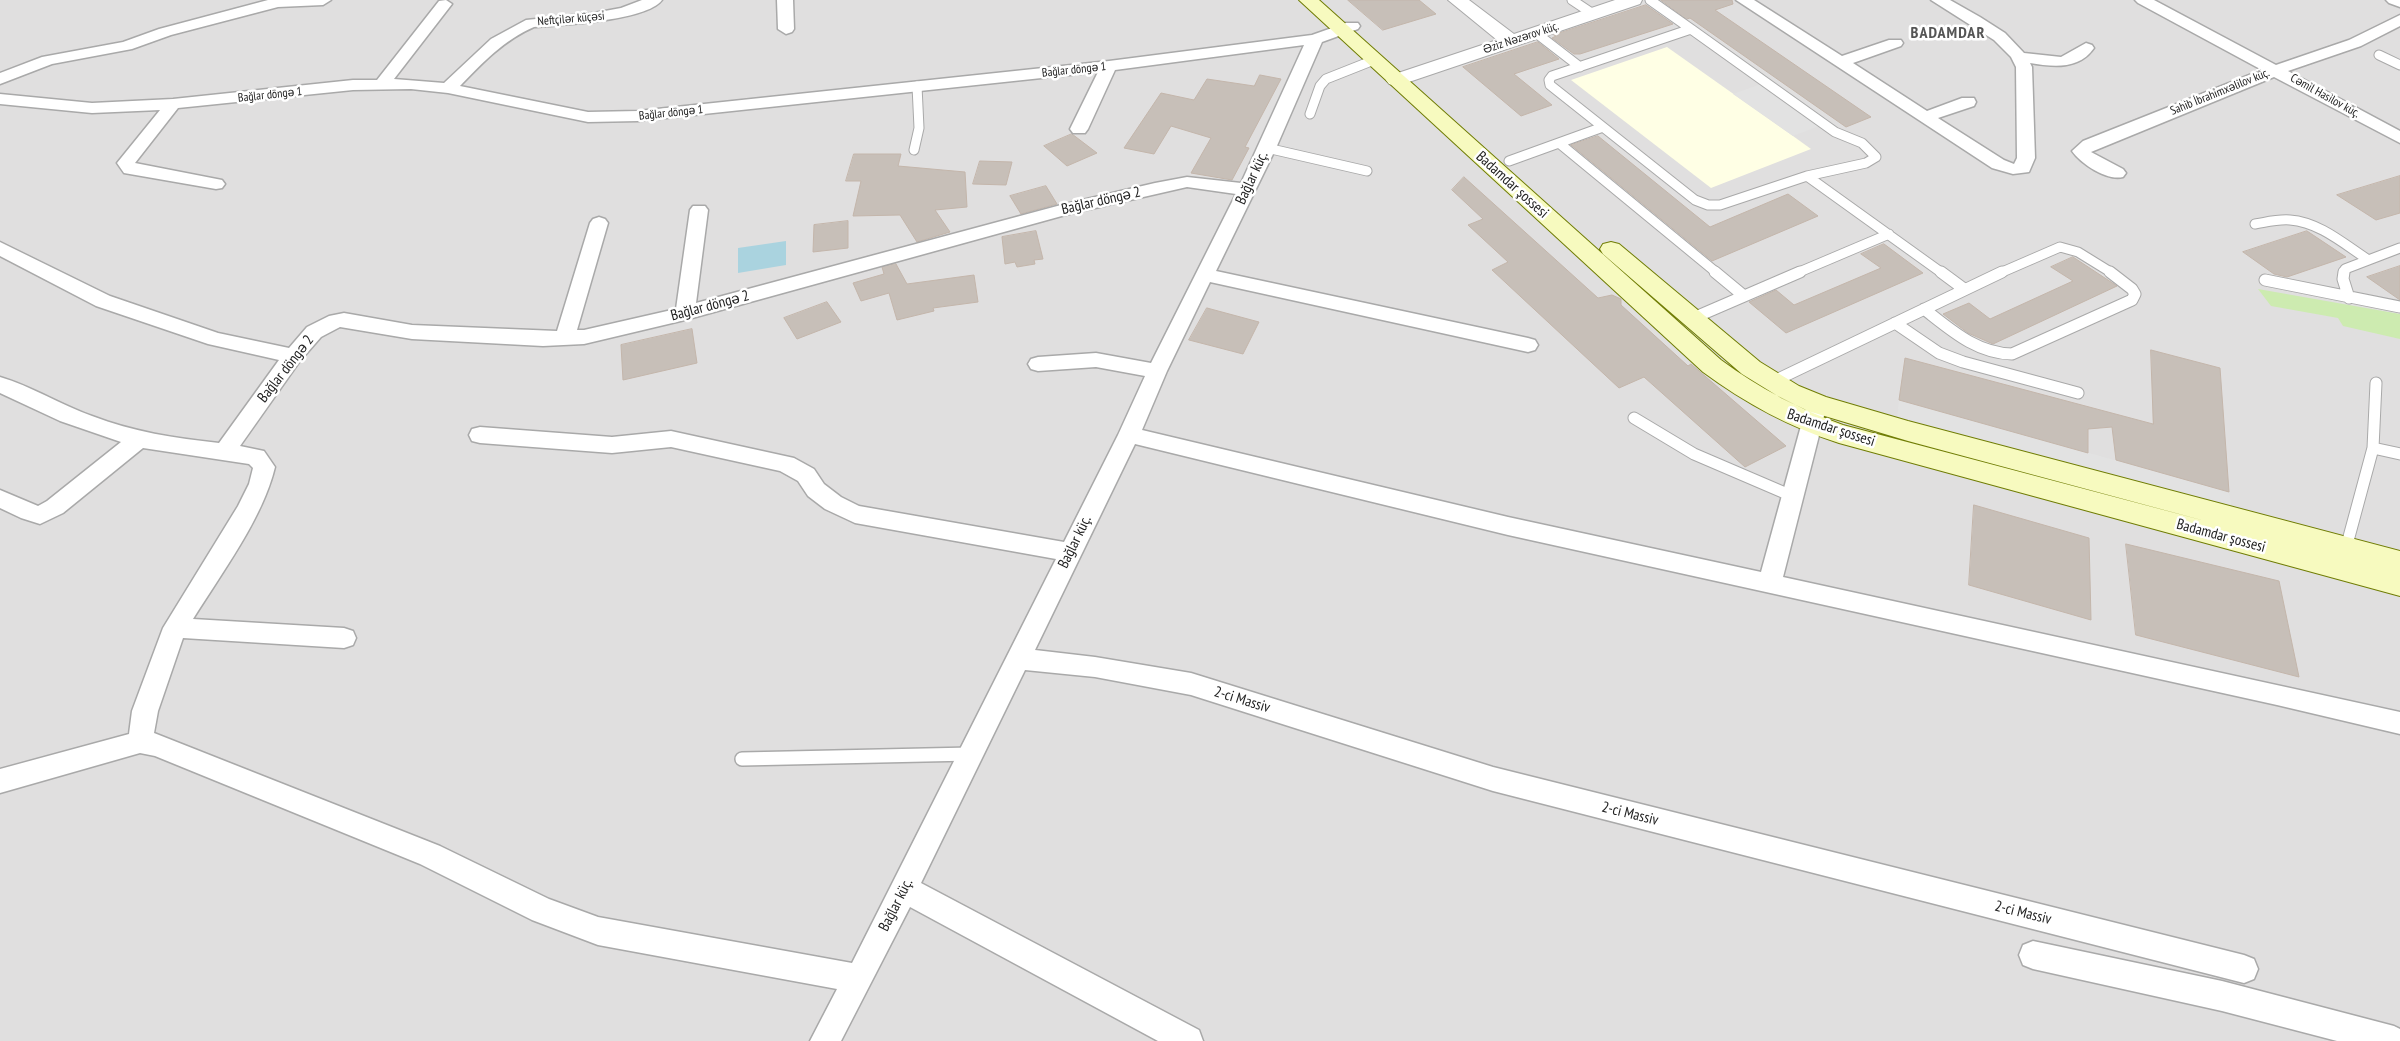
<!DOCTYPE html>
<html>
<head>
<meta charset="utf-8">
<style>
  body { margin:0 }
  canvas { display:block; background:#f2efe9 }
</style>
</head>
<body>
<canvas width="2400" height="1041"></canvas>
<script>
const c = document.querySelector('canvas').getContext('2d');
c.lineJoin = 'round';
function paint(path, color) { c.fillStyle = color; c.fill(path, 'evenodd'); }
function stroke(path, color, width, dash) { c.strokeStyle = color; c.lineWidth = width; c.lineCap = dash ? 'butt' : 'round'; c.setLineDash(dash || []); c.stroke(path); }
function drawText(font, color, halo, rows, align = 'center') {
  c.font = font + ' "PT Sans Narrow",sans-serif'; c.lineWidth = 5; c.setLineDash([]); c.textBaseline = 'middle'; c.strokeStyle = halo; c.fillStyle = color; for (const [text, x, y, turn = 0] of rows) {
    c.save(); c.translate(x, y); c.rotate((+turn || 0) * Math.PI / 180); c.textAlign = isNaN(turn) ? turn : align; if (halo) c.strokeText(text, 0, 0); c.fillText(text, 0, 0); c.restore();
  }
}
paint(new Path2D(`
  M0 0H2400V1041H0Z`), '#e0dfdf');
paint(new Path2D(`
  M1667 47 1793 136 1811 149 1711 188 1571 80Z`), '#ffffe5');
paint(new Path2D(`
  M2258 289 2400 314V339L2343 326 2338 318 2271 306Z`), '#cdebb0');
paint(new Path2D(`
  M1767 82 1824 124 1793 136 1733 94Z
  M1899 400 2229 492 2232 509 1897 419Z`), '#e2e2e2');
paint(new Path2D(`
  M786 241V265L738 273V248Z`), '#aad3df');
const building = new Path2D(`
  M1348 0H1419L1436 14 1383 30Z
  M1661 0H1732L1733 4 1715 10 1871 117 1846 127 1690 18 1687 19Z
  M1646 5 1673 24 1580 54H1574L1552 38 1556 36 1554 35Z
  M1538 42 1559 59 1514 74 1552 105 1521 116 1463 67Z
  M1260 75 1281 79 1245 147 1249 148 1232 180 1191 173 1211 138 1171 126 1154 154 1124 148 1161 93 1194 100 1207 79 1254 86Z
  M1072 134 1097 153 1067 166 1044 146Z
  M1598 136 1710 227 1788 194 1818 216 1712 261 1571 145Z
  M854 154H901L898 166 965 172 967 207 935 210 950 232 917 242 900 215 853 216 861 181H846Z
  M980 161 1012 162 1006 185 973 184Z
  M2400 176V213L2376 220 2337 195Z
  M1464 177 1598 298 1612 295 1621 299V305L1688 366 1691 364 1786 446 1745 467 1644 377 1619 388 1492 270 1508 262 1468 225 1483 219 1452 190Z
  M1046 186 1057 204 1021 214 1010 196Z
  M848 221V248L813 252 814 225Z
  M1036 231 1043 259 1034 260 1035 264 1017 267 1015 262 1005 264 1002 237Z
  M2307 231 2346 257 2287 277 2274 274 2243 252Z
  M1884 244 1923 273 1786 333 1749 302 1776 290 1794 305 1881 268 1861 254Z
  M2073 257 2117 286 1993 344 1968 333 1943 314 1969 303 1990 319 2073 281 2051 267Z
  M896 264 907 284 974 275 978 302 933 308 934 311 897 320 889 293 861 301 853 283 884 274 882 267Z
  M2400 266V300L2367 277Z
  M827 302 841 322 797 339 784 318Z
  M1207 308 1259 322 1243 354 1189 340Z
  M692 329 697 363 623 380 621 345Z
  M2151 350 2220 368 2229 492 2116 460 2112 427 2088 429V453L1899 400 1905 358 2153 424Z
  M1974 505 2089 538 2091 620 1969 585Z
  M2126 544 2279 581 2299 677 2136 635Z`);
paint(building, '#c7bfb8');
stroke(building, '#c4b6ab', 1);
const serviceFar2 = new Path2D(`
  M1572 0 1593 14
  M1650 0 1691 29
  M1691 29 1835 132 1862 143 1876 157 1866 163 1807 176 1720 205H1708L1695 200 1550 85 1549 80 1552 76Z
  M1536 33 1580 67
  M2379 55 2400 65
  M1310 114 1320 86 1326 79 1374 60
  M1559 143 1717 273
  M1267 148 1367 171
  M914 150 919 128 917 86
  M1509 161 1603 127
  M1807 176 1942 273
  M2255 224C2267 222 2278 219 2290 220 2319 222 2344 244 2367 259
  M1797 273 1889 234
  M2000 273 2060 247 2078 252 2112 273
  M2344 273 2345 269 2400 248`);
const serviceFar1 = new Path2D(`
  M1715 272 1744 296
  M1941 272 1964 289
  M2344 272 2343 279 2349 298
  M2265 280 2400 307
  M1924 309C1951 330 1976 353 2012 354L2132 300 2135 294 2132 289 2110 272
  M1691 319 1800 272
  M1895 323 1939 353 1963 362 2078 393
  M1772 382 2002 272
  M1634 418 1694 454 1792 496
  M2373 448 2376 383
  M2346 548 2373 448 2400 454`);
const service = new Path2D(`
  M742 759 971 754`);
const minor = new Path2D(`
  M268 0H331L323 5 278 7 171 35 132 49 52 64 0 84V73L42 57 123 42 159 29Z
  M446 0 452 4 394 79 444 83 491 39 526 20 594 13 621 8 642 0H662C647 21 560 25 534 27 504 40 482 63 460 86L588 112 638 111 1109 61 1312 35 1346 23H1358L1360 26 1358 29 1322 42 1276 148 1216 271 1528 338 1535 340 1538 345 1535 350 1528 352 1210 282 1167 371 1142 430 1508 517 1761 572 1807 404 1810 399 1817 396 1824 399 1827 404 1783 577 2400 712V734L2277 705 1508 535 1135 444 1035 650 1095 657 1191 673 1493 767 2244 955 2254 959 2258 969 2254 979 2244 983 1493 791 1191 695 1095 677 1025 670 921 883 1199 1030 1203 1041H1158L910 907 841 1041H810L837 989 598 945 532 920 420 864 155 756 140 753 0 793V769L129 734 132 711 163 628 238 506 249 484 253 468 249 464 143 448 63 513 40 524 21 518 0 508V490L38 506 47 501 121 442 60 421 0 393V377C31 386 61 405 92 416 133 432 175 438 219 443L279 360 208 344 96 306 0 256V242L110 296 218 333 289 348 307 327 329 316 344 313 412 325 557 331 590 223 593 219 599 217 605 219 608 223 577 330H584L676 309 690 210 693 206H705L708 210 696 303 1061 205 1155 183 1187 177 1241 183 1304 45 1115 70 1088 129 1085 133H1073L1070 129 1098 72 638 121 588 122 448 93 411 89 353 90 178 108 135 163 222 180 225 184 222 188 216 189 124 173 117 163 160 110 92 113 0 104V94L92 103 173 99 353 80H377L439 1ZM1187 187 1236 194 1151 363 1096 353 1038 357 1031 359 1028 364 1031 369 1038 371 1096 367 1145 376 1118 435 1064 542 859 506 841 497 824 484 814 469 794 458 671 431 612 437 480 427 472 429 469 435 472 441 480 443 612 453 671 447 780 471 798 481 808 496 825 509 855 523 1056 559 852 963 598 917 549 899 440 846 154 733 158 711 183 638 344 648 353 645 356 638 353 631 344 628 193 619C221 574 263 518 275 467L264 451 240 446 300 361 321 337 340 327 412 339 543 346 584 344 685 320 1069 214Z
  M777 0H793L794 29 792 32 786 34 778 29Z
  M1736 0H1754L1842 56 1889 40H1901L1903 43 1901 46 1853 63 1927 111 1962 98H1974L1976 102 1974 106 1938 118 2004 160 2014 164 2017 158 2016 67 2011 57 1994 40 1931 0H1950L1980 17 2005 33 2024 53 2061 57 2086 43 2092 45 2094 48C2079 70 2053 67 2030 63L2032 67 2035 158 2029 172 2013 174 1992 168Z
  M2135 0H2154L2276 65 2349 40 2400 15V26L2361 46 2288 71 2400 131V143L2274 77 2091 152 2123 169 2126 173 2123 177C2107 181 2081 164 2072 151L2083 141 2262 70 2138 3Z
  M2386 0H2400V7L2389 3Z
  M2033 941 2222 981 2394 1026 2400 1029V1041H2337L2222 1011 2033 969 2023 965 2019 955 2023 945Z`);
const tertiary = new Path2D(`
  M1448 0H1469L1514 34 1615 0H1642L1640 4 1403 84 1396 86 1389 84 1386 80 1389 76 1497 40Z`);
const secondary = new Path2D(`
  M1299 0H1319L1721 360C1759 388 1799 409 1843 425L2209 522 1908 441 1808 411 1781 398 1742 374 1603 254 1600 249 1603 244 1611 242 1619 244 1760 362 1799 386 1826 397 1908 421 2400 551V596L1839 443C1789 427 1745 403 1703 372Z`);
stroke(serviceFar2, '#a9a9a9', 11);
stroke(serviceFar1, '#a9a9a9', 13);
stroke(service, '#a9a9a9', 16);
stroke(minor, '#a9a9a9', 3);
stroke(tertiary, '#a9a9a9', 2);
stroke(secondary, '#707d05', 2);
stroke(serviceFar2, '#fff', 9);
stroke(serviceFar1, '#fff', 11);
stroke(service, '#fff', 13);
paint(minor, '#fff');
paint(tertiary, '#fff');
paint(secondary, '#f7fabf');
drawText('12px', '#222', '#fff', [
  ["Neftçilər küçəsi",571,19,-5],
  ["Əziz Nəzərov küç.",1521,38,-18],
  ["Bağlar döngə 1",1074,70,-6],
  ["Sahib İbrahimxəlilov küç.",2220,92,-22],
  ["Bağlar döngə 1",270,95,-6],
  ["Cəmil Hasilov küç.",2325,96,29],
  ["Bağlar döngə 1",671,113,-6]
]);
drawText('15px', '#222', '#fff', [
  ["Bağlar küç.",1252,178,-65],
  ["Badamdar şossesi",1512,185,42],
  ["Bağlar döngə 2",1101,201,-13],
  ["Bağlar döngə 2",710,306,-15],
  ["Bağlar döngə 2",286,369,-52],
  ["Badamdar şossesi",1831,428,18],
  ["Badamdar şossesi",2221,536,15],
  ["Bağlar küç.",1075,542,-64],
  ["2-ci Massiv",1242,700,17],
  ["2-ci Massiv",1630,814,14],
  ["Bağlar küç.",896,905,-63],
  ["2-ci Massiv",2023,913,14]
]);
c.letterSpacing = '1px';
drawText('bold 16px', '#555', '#fff', [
  ["BADAMDAR",1948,33]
]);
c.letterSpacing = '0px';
</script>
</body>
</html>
